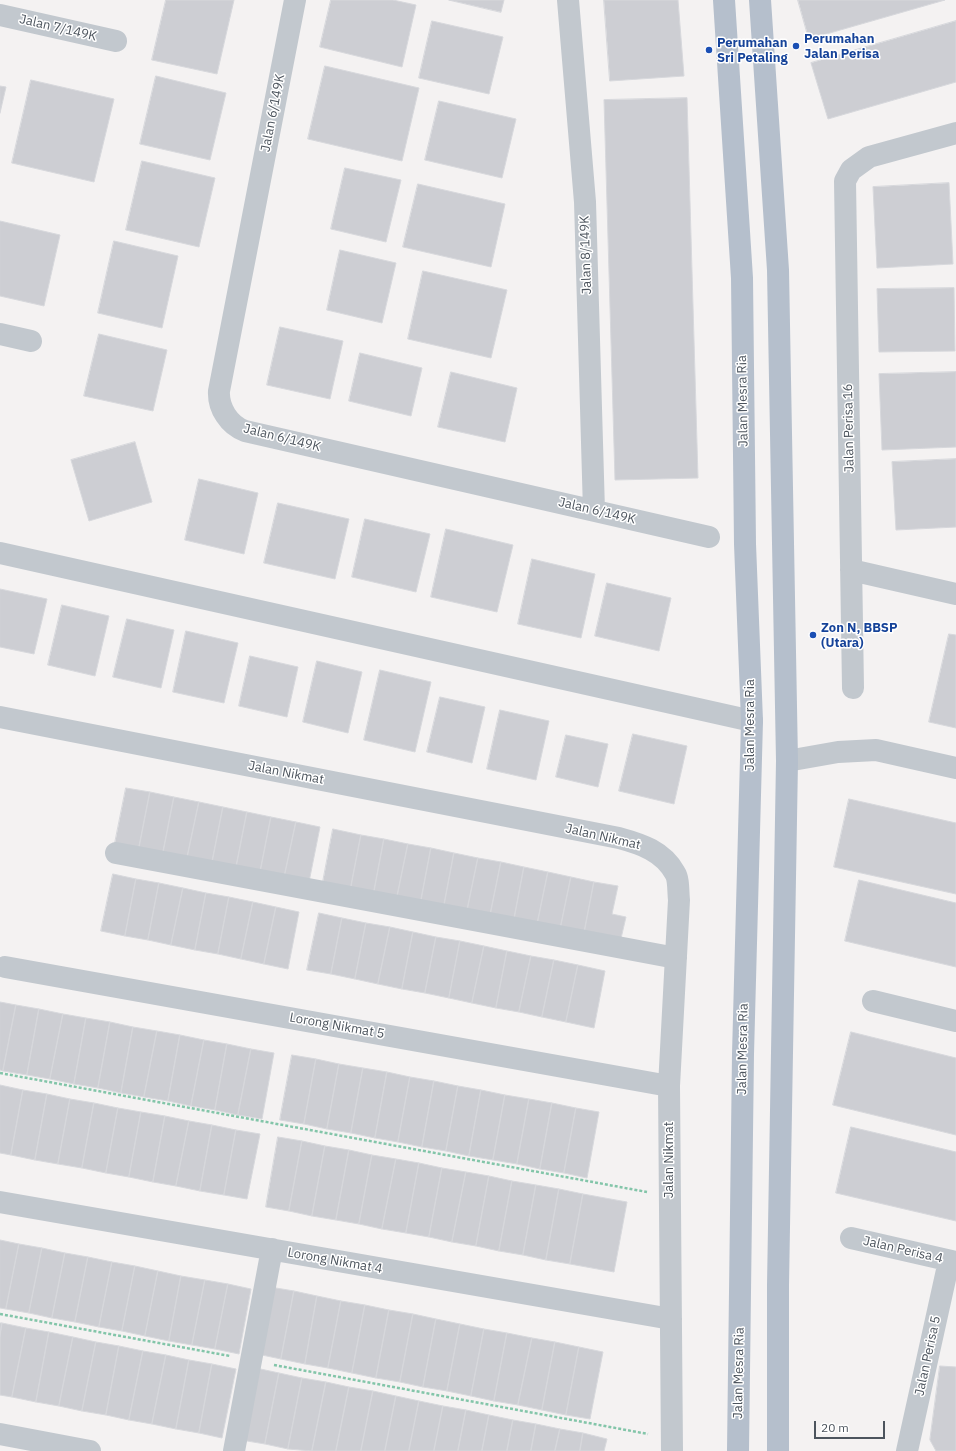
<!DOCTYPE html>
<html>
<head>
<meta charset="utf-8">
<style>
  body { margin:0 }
  #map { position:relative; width:956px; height:1451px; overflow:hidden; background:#f4f2f2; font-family:"IBM Plex Sans",sans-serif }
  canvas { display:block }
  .scale { position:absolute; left:814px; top:1421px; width:71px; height:18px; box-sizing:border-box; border:2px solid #4c545d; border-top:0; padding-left:5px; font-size:12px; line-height:14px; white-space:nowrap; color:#4c545d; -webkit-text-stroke:3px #fff; paint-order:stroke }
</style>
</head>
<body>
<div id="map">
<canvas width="956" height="1451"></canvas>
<div class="scale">20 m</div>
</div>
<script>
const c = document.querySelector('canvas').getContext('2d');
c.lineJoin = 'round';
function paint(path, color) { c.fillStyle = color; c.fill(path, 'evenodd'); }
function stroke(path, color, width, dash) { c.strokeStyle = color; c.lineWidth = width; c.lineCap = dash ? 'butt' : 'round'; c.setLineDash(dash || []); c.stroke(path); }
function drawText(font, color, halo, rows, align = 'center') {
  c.font = font + ' "IBM Plex Sans",sans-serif'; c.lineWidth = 3; c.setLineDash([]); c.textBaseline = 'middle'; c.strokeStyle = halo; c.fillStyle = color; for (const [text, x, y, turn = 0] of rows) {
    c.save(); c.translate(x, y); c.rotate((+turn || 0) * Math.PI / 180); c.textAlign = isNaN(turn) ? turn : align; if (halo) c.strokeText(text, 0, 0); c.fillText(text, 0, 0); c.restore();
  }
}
const building = new Path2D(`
  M166 0H234L217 74 152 60Z
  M331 0H393L416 5 402 67 320 47Z
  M449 0H504L501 12Z
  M604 0H678L684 76 610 81Z
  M798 0H945L809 39Z
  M432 21 503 37 489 94 419 78Z
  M956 21V82L828 119 811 63Z
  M325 66 419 88 402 161 308 139Z
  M156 76 226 93 210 160 140 144Z
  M31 80 114 99 94 182 12 163Z
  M0 86 6 87 0 113Z
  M687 98 698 478 615 480 604 100Z
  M439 101 516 119 502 178 425 160Z
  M142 161 215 178 199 247 126 230Z
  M345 168 401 180 386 242 331 229Z
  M949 183 953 264 877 268 873 187Z
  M418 184 505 204 491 267 403 247Z
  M0 221 60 235 44 306 0 296Z
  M114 241 178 256 162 328 98 313Z
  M340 250 396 263 382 323 327 310Z
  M423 271 507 290 491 358 408 339Z
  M954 288 955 351 879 352 877 289Z
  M280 327 343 341 330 399 267 385Z
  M99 334 167 350 153 411 84 396Z
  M360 353 422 368 411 416 349 401Z
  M451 372 517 388 505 442 438 427Z
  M956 372V447L882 450 879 374Z
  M135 442 152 502 89 521 71 460Z
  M956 459V527L896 530 892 462Z
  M199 479 258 493 244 554 185 540Z
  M278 503 349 519 335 579 264 563Z
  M365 519 430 534 416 592 352 577Z
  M446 529 513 545 497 612 431 597Z
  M532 559 595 574 581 638 518 624Z
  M607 583 671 598 659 651 595 636Z
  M0 589 47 599 34 654 0 647Z
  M62 605 109 616 95 676 48 665Z
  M127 619 174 630 161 688 113 677Z
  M186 631 238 643 224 703 173 692Z
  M949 634 956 635V728L929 722Z
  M250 656 298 667 287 717 239 706Z
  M317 661 362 672 348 733 303 722Z
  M380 670 431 682 415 752 364 740Z
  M440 697 485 707 472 763 427 752Z
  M500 710 549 721 536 780 487 769Z
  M633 734 687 746 674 804 619 791Z
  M566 735 608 744 598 787 556 777Z
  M126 788 150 792 138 853 114 848Z
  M150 792 174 797 162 858 138 853Z
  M174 797 199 802 186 863 162 858Z
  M849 799 956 823V894L834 867Z
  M199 802 223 807 211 868 186 863Z
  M223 807 247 812 235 873 211 868Z
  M247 812 271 817 259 878 235 873Z
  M271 817 296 822 283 883 259 878Z
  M296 822 320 827 308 887 283 883Z
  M333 829 361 835 350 892 322 887Z
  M361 835 384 839 373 897 350 892Z
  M384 839 408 844 396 902 373 897Z
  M408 844 431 848 420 906 396 902Z
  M431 848 454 853 443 911 420 906Z
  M454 853 478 858 466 916 443 911Z
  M478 858 501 862 489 921 466 916Z
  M501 862 524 867 513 925 489 921Z
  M524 867 548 872 536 930 513 925Z
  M548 872 571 877 559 935 536 930Z
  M113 874 136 879 125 936 101 931Z
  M571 877 594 882 583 939 559 935Z
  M136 879 159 883 148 940 125 936Z
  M859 880 956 903V967L845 941Z
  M594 882 618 886 612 914 626 917 619 947 583 939Z
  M159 883 183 888 171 945 148 940Z
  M183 888 206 893 195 950 171 945Z
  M206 893 229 897 218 954 195 950Z
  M229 897 253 902 241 959 218 954Z
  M253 902 276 907 264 964 241 959Z
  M276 907 299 912 288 969 264 964Z
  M319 913 342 918 331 974 307 970Z
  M342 918 366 923 355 979 331 974Z
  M366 923 390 927 378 984 355 979Z
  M390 927 413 932 402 989 378 984Z
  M413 932 436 937 425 993 402 989Z
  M436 937 460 941 449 998 425 993Z
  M460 941 484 946 472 1003 449 998Z
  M484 946 507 951 496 1008 472 1003Z
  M507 951 531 956 519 1012 496 1008Z
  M531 956 554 960 542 1017 519 1012Z
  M554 960 578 965 566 1022 542 1017Z
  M578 965 605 971 594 1028 566 1022Z
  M0 1002 16 1005 3 1071 0 1070Z
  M16 1005 39 1009 27 1075 3 1071Z
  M39 1009 63 1014 50 1079 27 1075Z
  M63 1014 86 1018 74 1084 50 1079Z
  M86 1018 110 1022 98 1088 74 1084Z
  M110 1022 133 1027 121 1093 98 1088Z
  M133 1027 157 1031 144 1097 121 1093Z
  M157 1031 180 1035 168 1101 144 1097Z
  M851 1032 956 1058V1135L833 1105Z
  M180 1035 204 1040 191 1106 168 1101Z
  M204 1040 227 1044 215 1110 191 1106Z
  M227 1044 251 1049 238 1115 215 1110Z
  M251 1049 274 1053 262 1119 238 1115Z
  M292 1055 316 1059 304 1124 280 1120Z
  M316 1059 339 1064 327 1129 304 1124Z
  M339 1064 363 1068 351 1133 327 1129Z
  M363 1068 387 1072 375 1138 351 1133Z
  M387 1072 410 1077 398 1142 375 1138Z
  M410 1077 434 1081 422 1147 398 1142Z
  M434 1081 458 1086 446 1151 422 1147Z
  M0 1085 23 1090 11 1155 0 1153Z
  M458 1086 481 1090 469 1156 446 1151Z
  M23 1090 47 1094 35 1160 11 1155Z
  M481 1090 505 1095 493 1160 469 1156Z
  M47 1094 70 1099 58 1164 35 1160Z
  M505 1095 529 1099 517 1164 493 1160Z
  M70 1099 94 1103 82 1168 58 1164Z
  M529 1099 552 1103 540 1169 517 1164Z
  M94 1103 118 1108 106 1173 82 1168Z
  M552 1103 576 1108 564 1173 540 1169Z
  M118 1108 141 1112 129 1177 106 1173Z
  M576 1108 599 1112 587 1178 564 1173Z
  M141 1112 165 1116 153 1182 129 1177Z
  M165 1116 189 1121 176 1186 153 1182Z
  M189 1121 212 1125 200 1191 176 1186Z
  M212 1125 236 1130 224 1195 200 1191Z
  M851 1127 956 1152V1221L836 1193Z
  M236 1130 260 1134 247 1199 224 1195Z
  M278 1137 302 1141 289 1211 266 1207Z
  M302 1141 325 1146 312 1216 289 1211Z
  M325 1146 349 1150 336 1220 312 1216Z
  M349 1150 372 1155 359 1224 336 1220Z
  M372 1155 396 1159 382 1229 359 1224Z
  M396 1159 419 1163 406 1233 382 1229Z
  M419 1163 442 1168 429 1237 406 1233Z
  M442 1168 466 1172 452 1242 429 1237Z
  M466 1172 489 1176 476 1246 452 1242Z
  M489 1176 512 1181 499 1251 476 1246Z
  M512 1181 536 1185 523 1255 499 1251Z
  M536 1185 559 1189 546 1260 523 1255Z
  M559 1189 583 1194 570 1264 546 1260Z
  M583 1194 627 1202 614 1272 570 1264Z
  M0 1240 19 1244 6 1309 0 1308Z
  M19 1244 42 1248 29 1313 6 1309Z
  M42 1248 65 1253 52 1318 29 1313Z
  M65 1253 88 1257 75 1322 52 1318Z
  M88 1257 112 1262 99 1327 75 1322Z
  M112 1262 135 1266 122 1331 99 1327Z
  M135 1266 158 1271 145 1336 122 1331Z
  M158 1271 181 1276 169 1341 145 1336Z
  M181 1276 205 1280 192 1345 169 1341Z
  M205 1280 228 1284 215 1349 192 1345Z
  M228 1284 251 1289 239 1354 215 1349Z
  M270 1287 294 1291 281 1359 257 1354Z
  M294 1291 317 1296 305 1364 281 1359Z
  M317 1296 341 1301 328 1368 305 1364Z
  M341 1301 365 1305 352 1373 328 1368Z
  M365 1305 389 1310 376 1378 352 1373Z
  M389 1310 413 1314 400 1382 376 1378Z
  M413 1314 436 1319 423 1387 400 1382Z
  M436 1319 460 1324 447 1391 423 1387Z
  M0 1323H2L0 1336Z
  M2 1323 26 1328 12 1397 0 1395V1336Z
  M460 1324 484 1329 471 1396 447 1391Z
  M26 1328 49 1332 36 1402 12 1397Z
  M484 1329 507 1333 494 1401 471 1396Z
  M49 1332 73 1337 59 1406 36 1402Z
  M507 1333 532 1338 518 1405 494 1401Z
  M73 1337 96 1342 82 1411 59 1406Z
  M532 1338 555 1342 542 1410 518 1405Z
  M96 1342 119 1346 106 1415 82 1411Z
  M555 1342 579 1347 566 1415 542 1410Z
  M119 1346 143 1351 129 1420 106 1415Z
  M579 1347 603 1352 590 1419 566 1415Z
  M143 1351 166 1355 152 1424 129 1420Z
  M166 1355 189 1360 176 1429 152 1424Z
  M189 1360 212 1364 199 1433 176 1429Z
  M212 1364 236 1369 222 1438 199 1433Z
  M940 1366 956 1367V1451H936L930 1440Z
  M256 1368 279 1373 265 1444 241 1440Z
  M279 1373 302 1378 288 1449 265 1444Z
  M302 1378 326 1382 312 1451 288 1449Z
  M326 1382 349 1387 336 1451H312Z
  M349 1387 373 1391 361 1451H336Z
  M373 1391 396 1396 385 1451H361Z
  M396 1396 419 1401 409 1451H385Z
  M419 1401 443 1406 434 1451H409Z
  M443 1406 466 1410 458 1451H434Z
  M466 1410 489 1415 482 1451H458Z
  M489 1415 513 1420 507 1451H482Z
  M513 1420 536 1424 531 1451H507Z
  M536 1424 560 1429 555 1451H531Z
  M560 1429 583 1433 580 1451H555Z
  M583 1433 607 1439 604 1451H580Z`);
paint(building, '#cdced3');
stroke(building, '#d7d8dc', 1);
stroke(new Path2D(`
  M0 1073 647 1192
  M0 1314 230 1356
  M274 1365 648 1434`), '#83c5a9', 2.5, [3, 2]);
stroke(new Path2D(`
  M295 0 219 391C218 408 229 425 245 431L709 537
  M568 0 585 202 594 511
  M0 15 116 41
  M0 334 31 341
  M0 553 752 721
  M851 570 956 594
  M853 688 845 181 851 170 869 157 956 133
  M0 717 619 838C641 844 663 851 675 873 679 879 678 892 679 900L669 1086 672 1451
  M787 761 838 752 876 750 956 768
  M116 853 676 958
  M5 967 669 1086
  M873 1001 956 1021
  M0 1202 671 1319
  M851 1238 956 1262
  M0 1434 90 1451
  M234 1451 272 1249
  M907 1451 949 1261`), '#c2c8ce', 22);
stroke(new Path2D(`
  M724 0 742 278 745 544 752 721 743 1054 738 1451
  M760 0 778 270 787 761 778 1285V1451`), '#b5bfcc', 22);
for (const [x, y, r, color] of [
  [796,46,4,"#1a4fb4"],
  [709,50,4,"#1a4fb4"],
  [813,635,4,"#1a4fb4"]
]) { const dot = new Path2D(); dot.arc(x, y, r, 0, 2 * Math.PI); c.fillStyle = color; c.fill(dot); stroke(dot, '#fff', 1.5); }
drawText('13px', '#4c545d', '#fff', [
  ["Jalan 7/149K",58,28,13],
  ["Jalan 6/149K",273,113,-79],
  ["Jalan 8/149K",586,255,-92],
  ["Jalan Mesra Ria",743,401,-91],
  ["Jalan Perisa 16",849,428,-91],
  ["Jalan 6/149K",282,438,14],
  ["Jalan 6/149K",597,511,13],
  ["Jalan Mesra Ria",750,725,-90],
  ["Jalan Nikmat",286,773,11],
  ["Jalan Nikmat",603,837,13],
  ["Lorong Nikmat 5",337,1026,10],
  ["Jalan Mesra Ria",743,1049,-89],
  ["Jalan Nikmat",669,1160,-90],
  ["Jalan Perisa 4",903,1250,13],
  ["Lorong Nikmat 4",335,1261,10],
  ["Jalan Perisa 5",928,1356,-78],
  ["Jalan Mesra Ria",739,1373,-89]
]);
drawText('bold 13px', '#164399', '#fff', [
  ["Perumahan",804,39],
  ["Jalan Perisa",804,54],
  ["Perumahan",717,43],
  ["Sri Petaling",717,58],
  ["Zon N, BBSP",821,628],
  ["(Utara)",821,643]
], 'left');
</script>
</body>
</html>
